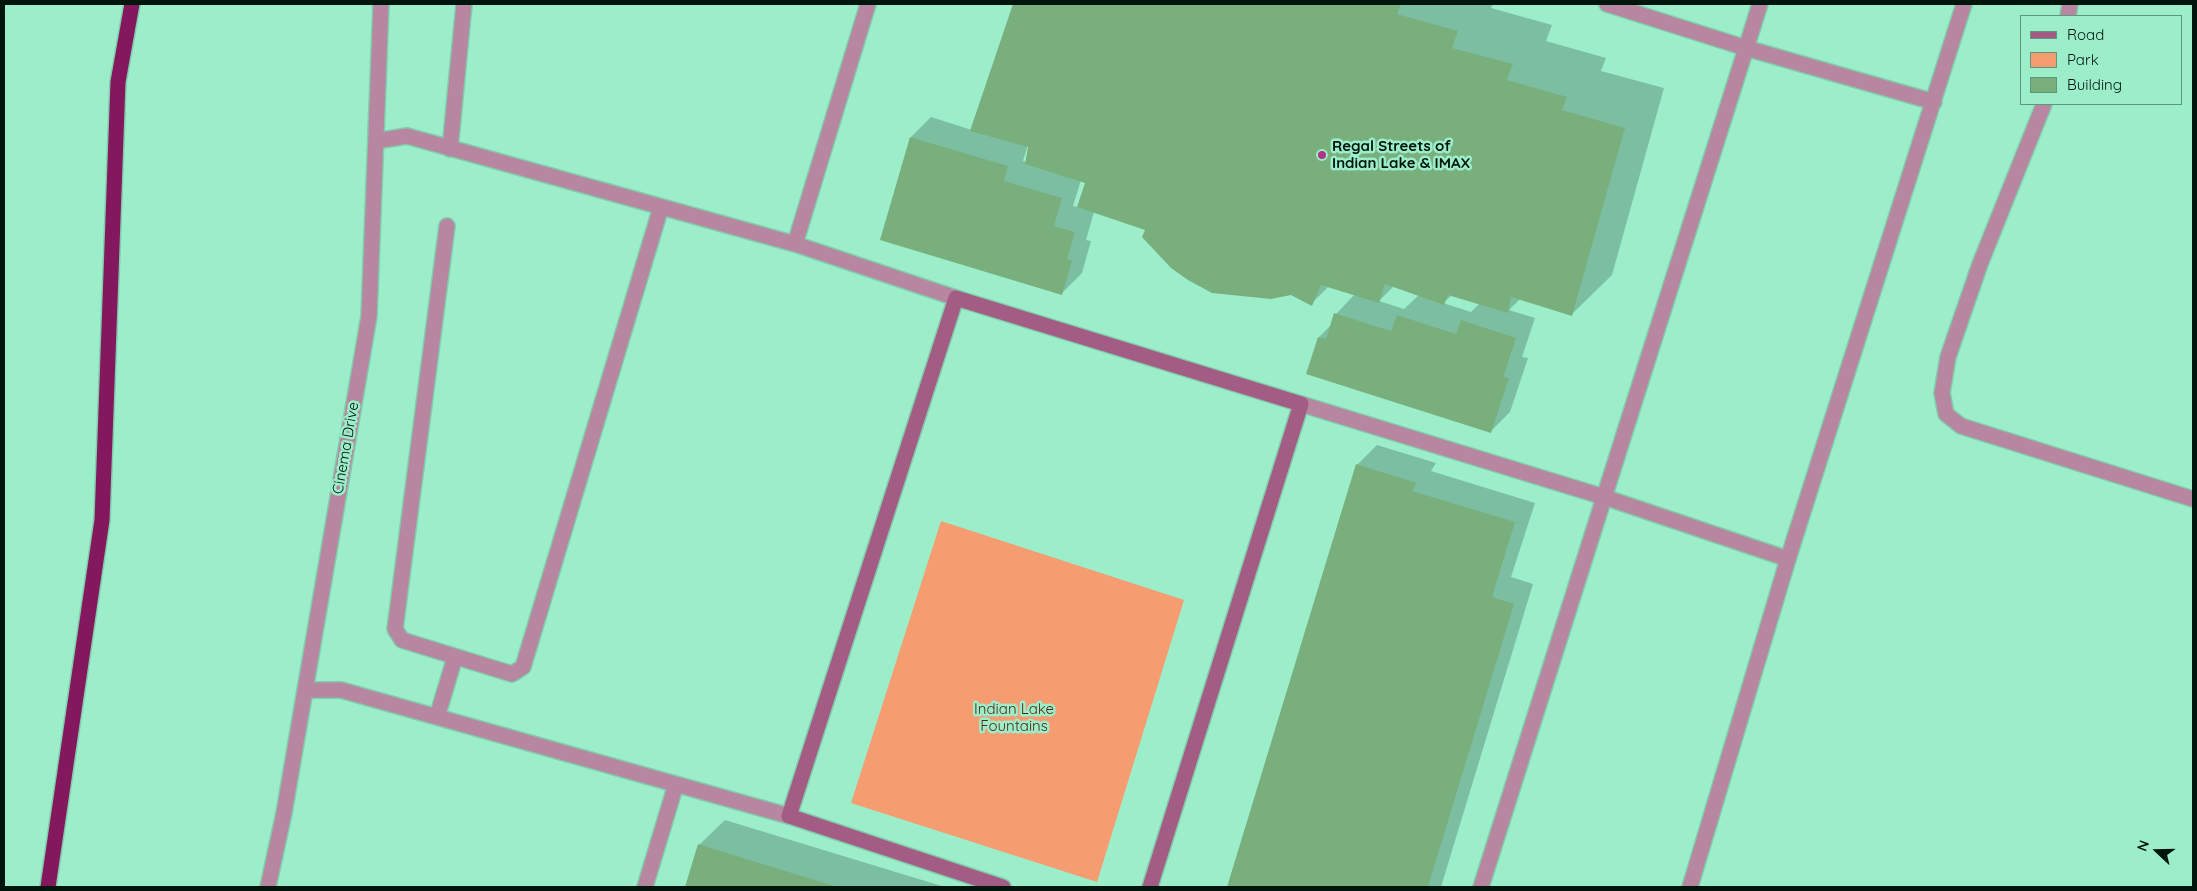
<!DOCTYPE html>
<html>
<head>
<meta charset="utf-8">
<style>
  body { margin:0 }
  #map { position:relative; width:2197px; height:891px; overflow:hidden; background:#9ceecb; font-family:Quicksand,sans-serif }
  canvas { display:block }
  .frame { position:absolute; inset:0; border:5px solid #00150c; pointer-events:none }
  .legend { position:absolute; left:2020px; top:15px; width:162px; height:90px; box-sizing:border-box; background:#9ceecb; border:1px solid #5e977f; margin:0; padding:6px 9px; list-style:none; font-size:15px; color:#00150c }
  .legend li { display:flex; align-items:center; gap:10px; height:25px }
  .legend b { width:25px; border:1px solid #5e977f }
  .north { position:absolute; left:2132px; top:826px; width:50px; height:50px; -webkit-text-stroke:4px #9ceecb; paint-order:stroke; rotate:291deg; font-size:14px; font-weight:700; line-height:20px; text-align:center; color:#00150c }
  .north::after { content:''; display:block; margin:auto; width:18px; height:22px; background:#00150c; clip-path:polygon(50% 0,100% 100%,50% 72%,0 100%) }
</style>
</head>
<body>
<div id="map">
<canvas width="2197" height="891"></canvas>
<div class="frame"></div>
<ul class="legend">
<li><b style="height:6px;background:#a35c84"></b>Road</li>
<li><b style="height:14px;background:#f59c71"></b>Park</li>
<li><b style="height:14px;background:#79af7c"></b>Building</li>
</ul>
<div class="north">N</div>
</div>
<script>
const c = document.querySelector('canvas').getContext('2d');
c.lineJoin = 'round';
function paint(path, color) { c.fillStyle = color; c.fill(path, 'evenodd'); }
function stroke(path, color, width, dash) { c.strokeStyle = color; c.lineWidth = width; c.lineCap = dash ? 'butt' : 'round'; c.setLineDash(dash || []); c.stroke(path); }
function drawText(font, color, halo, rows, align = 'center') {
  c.font = font + ' Quicksand,sans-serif'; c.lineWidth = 5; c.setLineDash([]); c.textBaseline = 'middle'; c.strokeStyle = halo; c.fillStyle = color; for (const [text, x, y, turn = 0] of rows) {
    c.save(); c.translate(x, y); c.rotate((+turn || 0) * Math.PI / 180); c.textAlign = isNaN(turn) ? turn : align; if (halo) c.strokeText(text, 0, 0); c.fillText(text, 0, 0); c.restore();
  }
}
paint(new Path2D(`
  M941 521 1184 600 1097 882 851 803Z`), '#f59c71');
paint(new Path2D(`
  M1014 4H1493L1491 8 1552 25 1546 41 1606 58 1601 71 1664 88 1612 275 1572 314 1520 299 1509 310 1535 318 1522 357 1528 358 1510 412 1490 432 1319 337 1332 324 1336 314 1355 294 1329 286 1311 304 1147 229 1094 212 1086 240 1091 241 1082 273 1062 293 911 137 931 117 972 130ZM1029 141 1027 162 1023 161ZM1081 180 1087 182 1078 207 1073 206ZM1394 286 1419 295 1404 309 1379 301ZM1452 295 1480 303 1471 312 1443 303Z
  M1377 445 1436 463 1431 471 1535 503 1511 577 1533 584 1441 887H1228L1357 465Z
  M725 820 945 887H687L699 845Z`), '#0003');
paint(new Path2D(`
  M1013 4H1401L1397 14 1458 31 1452 48 1513 64 1507 80 1567 97 1562 110 1625 128 1572 316 1511 297 1508 313 1448 295 1444 305 1385 284 1379 303 1321 285 1312 306 1291 295 1271 299 1212 293 1188 280 1171 268 1142 237 1145 230 1077 207 1085 183 1025 164 1028 147 970 131Z
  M910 137 1008 166 1004 181 1062 198 1054 226 1075 232 1067 259 1072 261 1062 295 880 240Z
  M1334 313 1391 331 1397 315 1456 334 1461 320 1516 338 1503 377 1509 378 1491 433 1306 374 1318 337 1326 339Z
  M1356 464 1417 483 1412 491 1515 522 1492 597 1514 604 1428 887H1227Z
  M698 844 837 887H685Z`), '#79af7c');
const lane = new Path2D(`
  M1607 4 1746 48
  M2068 16 2070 4
  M2044 104 1980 264 1948 357 1942 393 1946 414 1961 426 2193 499
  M1604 497 1788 559`);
const street = new Path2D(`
  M1746 48 1934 102
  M376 141 407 136 795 244 868 4
  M450 149 464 4
  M447 226 395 629 402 640 512 674 523 667 661 207
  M795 244 956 298
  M1301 404 1604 497
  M305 690H341L789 816
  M437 717 455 657
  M268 887 284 813 369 316 381 4
  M645 887 676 784
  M1481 887 1760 4
  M1690 887 1788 559 1964 4`);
const secondary = new Path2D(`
  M1003 887 789 816 956 298 1301 404 1150 887`);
const highway = new Path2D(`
  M48 887 102 520 118 82 132 4`);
stroke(lane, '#83cbac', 18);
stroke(street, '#83cbac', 18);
stroke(secondary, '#83cbac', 18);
stroke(highway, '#83cbac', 18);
stroke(lane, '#b786a0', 15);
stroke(street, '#b786a0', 15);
stroke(secondary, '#a35c84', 15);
stroke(highway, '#83185e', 15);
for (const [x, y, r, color] of [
  [1322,155,5,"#b23585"]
]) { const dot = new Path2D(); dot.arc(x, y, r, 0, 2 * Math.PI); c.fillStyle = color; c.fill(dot); stroke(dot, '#9ceecb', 2); }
drawText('bold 15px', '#00150c', '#9ceecb', [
  ["Regal Streets of",1332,146],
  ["Indian Lake & IMAX",1332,163]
], 'left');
drawText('15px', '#00150c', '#9ceecb', [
  ["Cinema Drive",346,448,-80]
]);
drawText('15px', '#542710', '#9ceecb', [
  ["Indian Lake",1014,709],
  ["Fountains",1014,726]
]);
</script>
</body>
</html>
